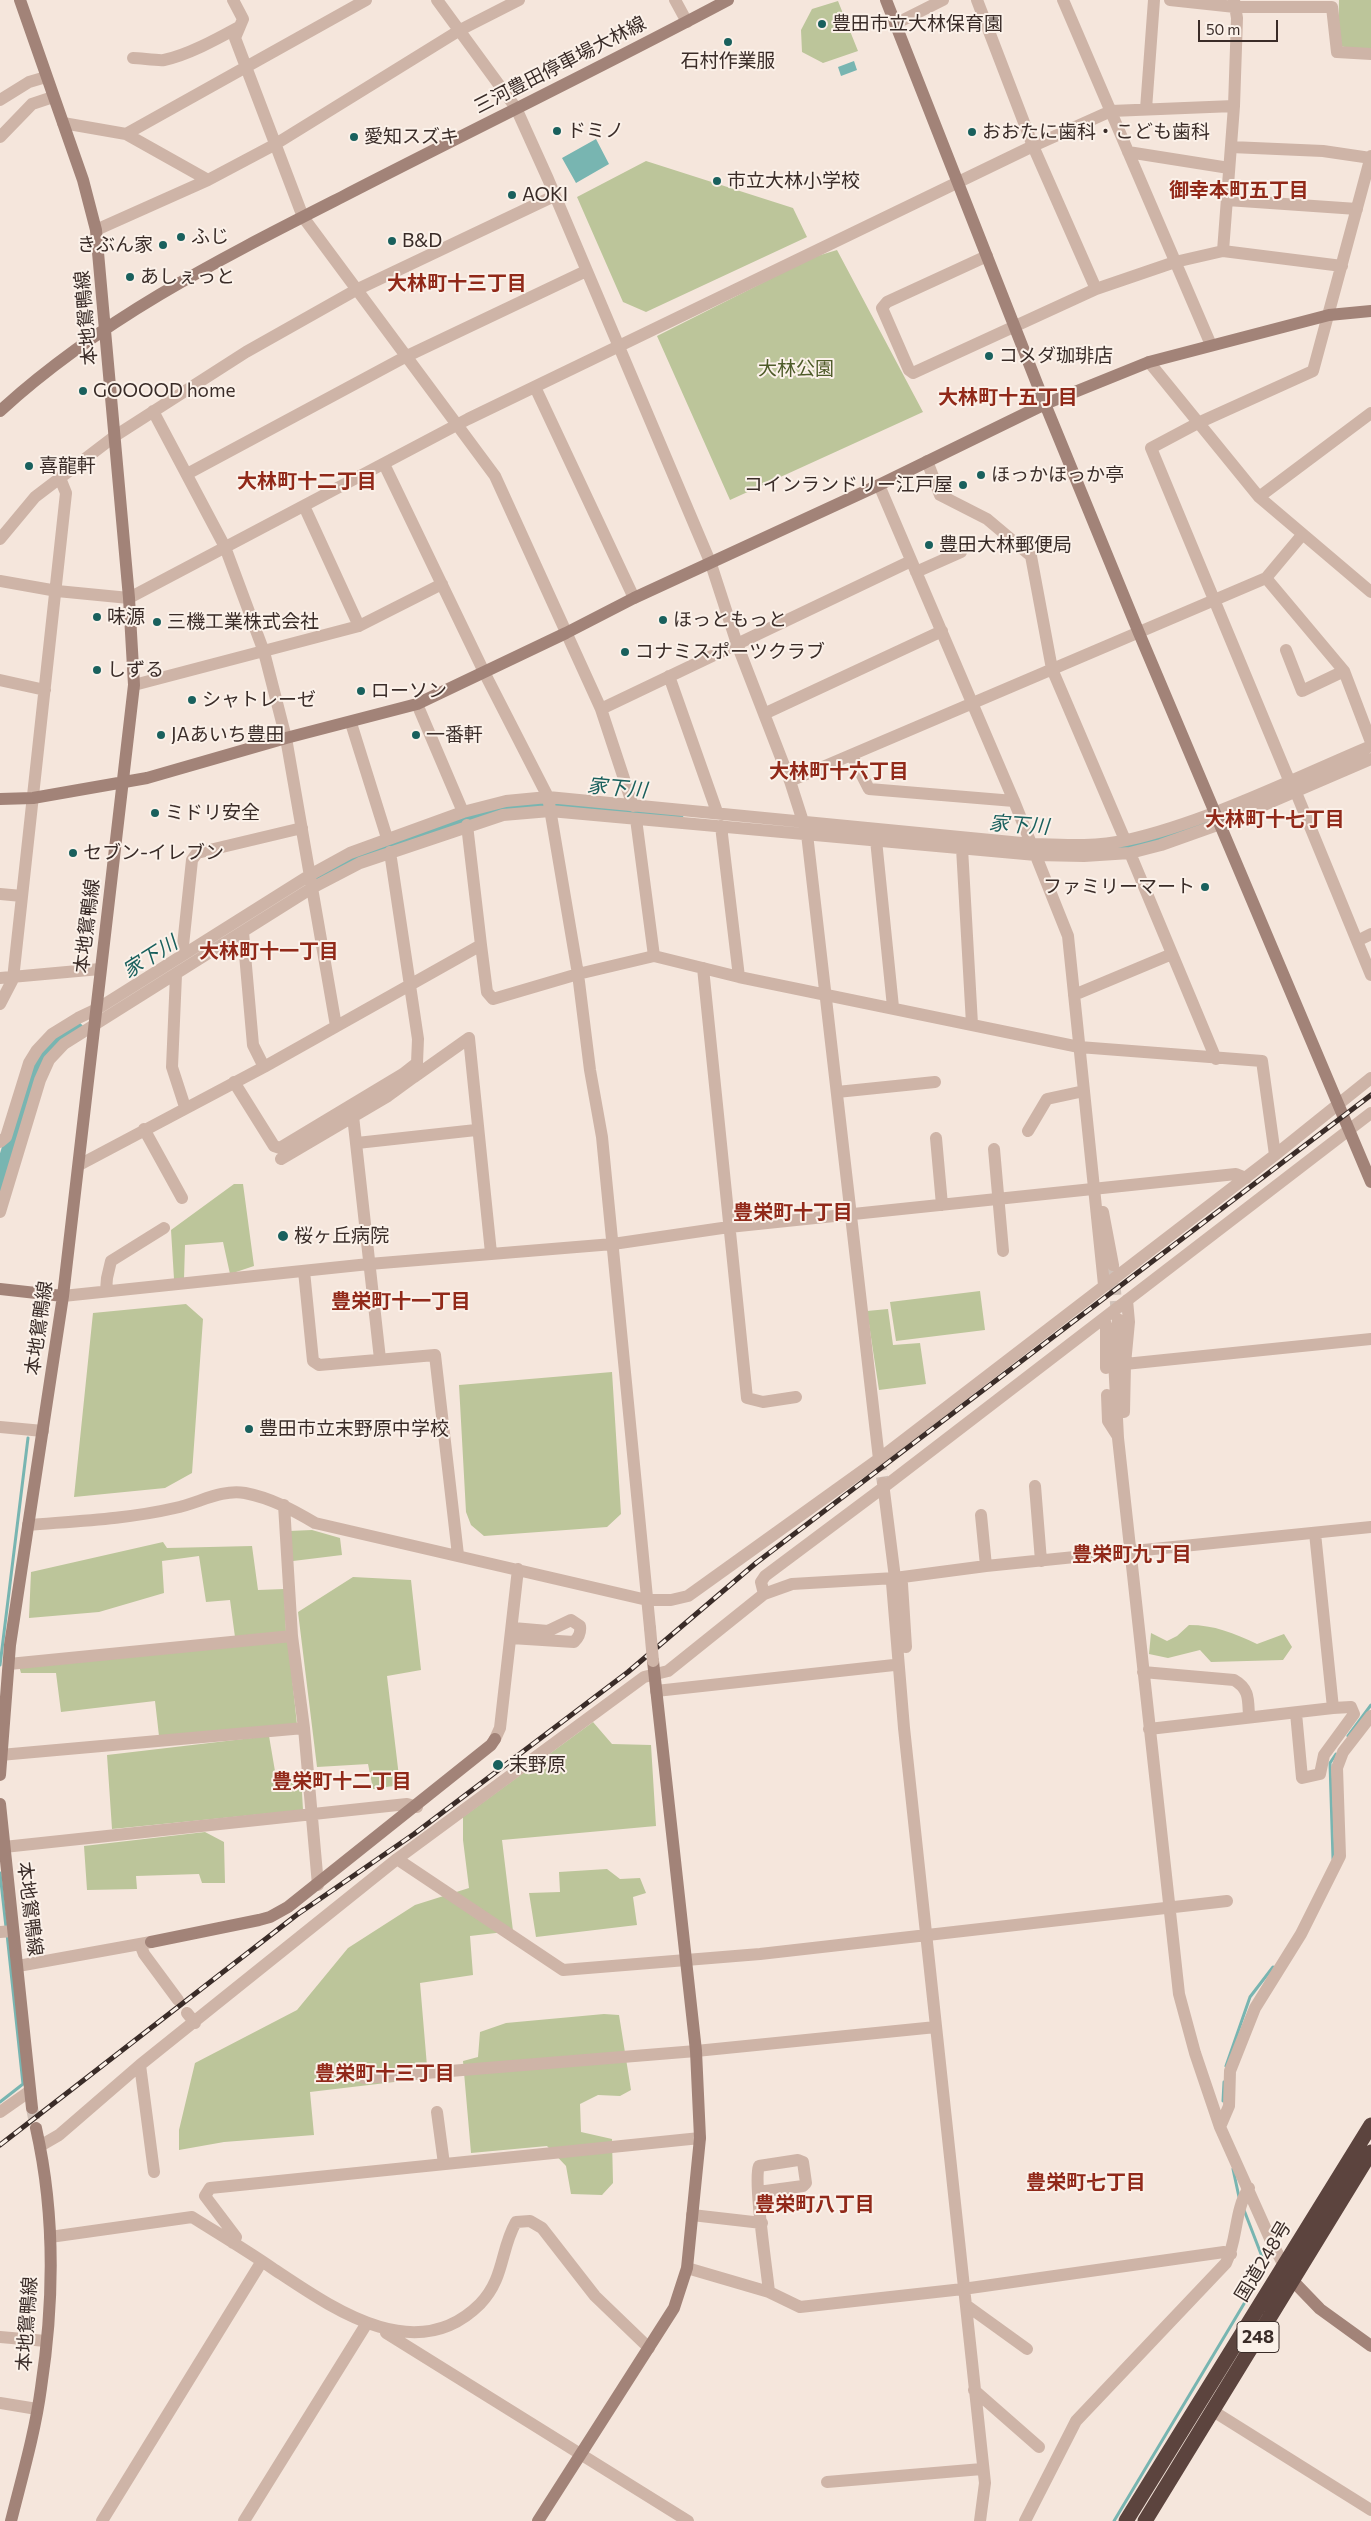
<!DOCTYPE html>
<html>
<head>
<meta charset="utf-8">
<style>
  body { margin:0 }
  #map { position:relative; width:1371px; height:2521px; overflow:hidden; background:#f5e6dc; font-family:Commissioner,sans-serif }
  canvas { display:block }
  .scale { position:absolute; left:1198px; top:20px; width:80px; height:22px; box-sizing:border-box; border:2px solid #3a2c28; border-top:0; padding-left:6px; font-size:15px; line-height:18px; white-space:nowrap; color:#3a2c28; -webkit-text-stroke:4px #fbf1e9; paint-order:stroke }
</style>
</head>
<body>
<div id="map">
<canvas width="1371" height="2521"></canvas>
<div class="scale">50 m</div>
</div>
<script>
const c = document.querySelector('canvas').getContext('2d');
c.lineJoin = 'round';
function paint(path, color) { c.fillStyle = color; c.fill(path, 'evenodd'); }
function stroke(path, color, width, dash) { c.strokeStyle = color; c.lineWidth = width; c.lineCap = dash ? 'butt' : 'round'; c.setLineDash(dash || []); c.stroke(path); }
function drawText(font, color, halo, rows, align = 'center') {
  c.font = font + ' Commissioner,"Noto Sans JP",sans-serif'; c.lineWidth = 4; c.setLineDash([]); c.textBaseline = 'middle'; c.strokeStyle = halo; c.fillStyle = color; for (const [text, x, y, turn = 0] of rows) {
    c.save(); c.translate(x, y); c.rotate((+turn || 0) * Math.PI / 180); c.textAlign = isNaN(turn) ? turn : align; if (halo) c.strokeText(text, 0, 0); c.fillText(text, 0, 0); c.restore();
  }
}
paint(new Path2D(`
  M1339 0H1371V51L1338 46Z
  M838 1 858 51 823 63 802 52 801 30 812 9Z
  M646 161 793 208 807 237 646 312 623 302 577 197Z
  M837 250 923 412 730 500 657 336 814 257Z
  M234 1184H243L254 1266 230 1274 223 1242 185 1245 184 1279H174L171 1230Z
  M980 1291 985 1330 896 1341 890 1302Z
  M186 1304 203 1319 192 1473 165 1488 74 1497 93 1313Z
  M888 1309 893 1345 920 1343 926 1384 879 1390 867 1311Z
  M612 1372 621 1514 607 1527 484 1536 471 1525 466 1512 459 1385Z
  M312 1530 340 1538 342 1555 293 1561 289 1531Z
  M163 1542 167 1548 252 1546 258 1590 284 1589 286 1632 235 1637 230 1600 206 1602 199 1556 162 1561 164 1593 99 1612 29 1618 31 1572Z
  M353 1577 411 1580 421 1670 387 1676 400 1785 373 1789 368 1764 317 1767 298 1612Z
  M1189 1625C1214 1625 1234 1633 1257 1644L1284 1634 1292 1647 1283 1660 1211 1662 1200 1650 1168 1658 1149 1654 1151 1633 1167 1641 1177 1636Z
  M288 1639 297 1725 159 1736 155 1701 61 1712 56 1673H21L19 1666Z
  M593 1722 612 1744 651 1745 656 1826 502 1840 513 1931 470 1936 473 1975 420 1983 428 2078 310 2092 314 2135 224 2142 179 2150V2130L195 2063 297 2010 348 1948 415 1905 469 1888 463 1840V1817Z
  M269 1736 276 1777 301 1776 303 1810 112 1829 107 1755Z
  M205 1832 224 1842 225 1883H202L199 1874 136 1876 137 1889 87 1890 84 1846Z
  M607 1869 620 1879 640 1878 646 1893 633 1897 637 1925 536 1937 529 1893 560 1892 559 1872Z
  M604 2014 619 2015 631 2090 620 2096 598 2095 580 2104 581 2132 612 2139 613 2183 602 2195 571 2194 566 2166 547 2146 471 2153 463 2061 478 2057 480 2032 506 2023Z`), '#bcc59a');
paint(new Path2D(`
  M854 61 857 70 841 76 838 67Z
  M596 139 609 164 576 183 562 158Z`), '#78b5b1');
stroke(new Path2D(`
  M0 1665 28 1438
  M1348 1736 1371 1705
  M1333 1859 1330 1763 1336 1754
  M0 1873 6 1927
  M1226 2066 1250 1997 1273 1967
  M1223 2101 1224 2082
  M0 2102 23 2084 7 1934
  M1233 2169 1239 2197
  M1114 2521 1266 2267 1244 2210`), '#78b5b1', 3);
stroke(new Path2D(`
  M1102 850C1136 847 1169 837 1201 823
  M316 878 373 850 503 808 526 804 561 805 674 815
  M0 1186 37 1064 46 1052 75 1031`), '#78b5b1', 19);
stroke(new Path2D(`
  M1113 1265 1117 1316
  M879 1459 883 1483`), '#d0c1b8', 12, [12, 6]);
stroke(new Path2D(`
  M32 2108 36 2128`), '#d0c1b8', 12, [12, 6]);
stroke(new Path2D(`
  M233 0 243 19 235 38 303 217 495 476 601 709 633 806
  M437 0 516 108 548 179 711 564 737 644 790 781 807 834 879 1459
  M675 0 687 22
  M977 0 1033 146 1096 289
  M1063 0 1211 345
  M1170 0 1235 7H1332L1337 52 1371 54
  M895 24 943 0
  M133 58C140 58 159 61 164 60 188 55 217 39 239 27
  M0 100 29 82 46 77
  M1146 109 1154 0
  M63 123 126 134 208 180
  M126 134 366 0
  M0 137 32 104 53 97
  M1231 147 1323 151 1371 158
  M1128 152 1229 168
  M1227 200 1357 209
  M96 230 208 180 274 145 460 30 519 0
  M1223 251 1234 106 1237 18 1234 0
  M987 256 887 302 882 308 909 370 913 373 1096 289 1175 262 1223 251 1342 266
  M1149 362 1259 497 1371 592
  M535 387 634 598
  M153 411 225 547 264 652 286 738 336 1026
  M927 461 940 495 987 519 1031 556 1052 669 1125 840
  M384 464 484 672 548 797 578 974 590 1070 602 1137 650 1628
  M187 474 405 357 586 271
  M879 485 1014 801 1068 936 1104 1285
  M1259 497 1371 413
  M304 506 359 626
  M0 539 35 497 115 436 246 352 356 290 554 196
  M916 572 961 552
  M1266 578 1344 671 1371 742
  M0 581 57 591 129 598 468 419 1033 146 1111 111 1234 106
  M1286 650 1302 691 1344 671
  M669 676 717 812
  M0 680 45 690
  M134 685 359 626 442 584
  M417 704 463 812
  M601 709 911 561
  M766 713 942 631
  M351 723 387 838
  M852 756 869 789 1014 801
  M1289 780 1151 448 1198 423 1313 371 1371 156
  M790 781 1266 578 1302 535
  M1295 790 1371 975
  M636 819 654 956
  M467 825 481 945
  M721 826 739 977
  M876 840 893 1007
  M962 848 972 1024
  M1130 853 1216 1059
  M0 894 22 896
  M243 932 253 1045 264 1067
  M1357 941 1371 934
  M182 955 192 860 197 853 302 828
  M703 968 747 1398 763 1402 796 1397
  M176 975 172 1067 185 1107
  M0 978 100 969
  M1074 995 1172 954
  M0 1004 13 979 66 493 60 478
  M411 1068 414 1077 469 1038 491 1253
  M234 1082 274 1146 280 1148 403 1074 417 1063 418 1039 390 852
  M837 1092 935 1082
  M353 1116 380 1359
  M144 1129 182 1198
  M1028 1131 1047 1099 1084 1091
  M936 1138 942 1205
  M0 1142 6 1137 29 1063 37 1050 52 1034 78 1018 97 1009 310 875 350 853 463 812 506 801 548 797 1032 844C1064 845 1095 847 1127 840 1207 822 1295 778 1371 746
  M357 1143 476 1130
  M994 1149 1003 1251
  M281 1159 388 1096 414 1077
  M79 1165 264 1067 481 945 487 992 493 999 578 974 654 956 739 977 1079 1047 1262 1061 1275 1155
  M0 1212 40 1080 49 1060 64 1044 312 888 360 863 503 815 550 811 1036 855 1084 856 1130 853 1161 845 1220 824 1371 759
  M1103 1212 1113 1265
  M304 1271 313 1361 319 1365 435 1355 458 1555
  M106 1291 107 1278 111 1261 164 1228
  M63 1296 369 1264 613 1244 729 1227 1236 1174 1246 1178
  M1104 1318 1106 1326V1368
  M1118 1319 1114 1359 1118 1438 1179 1994 1195 2053 1220 2127 1272 2243 1288 2273
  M1125 1364 1371 1339
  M1107 1395 1108 1421 1117 1435
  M1124 1412 1125 1364 1129 1322 1127 1300
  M0 1427 43 1431
  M883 1483 895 1578 892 1583 904 1728 985 2483 980 2521
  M1035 1486 1041 1561
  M284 1505 292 1636 304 1728 318 1885
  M981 1515 986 1566
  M28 1525C77 1521 128 1519 175 1508 199 1503 221 1489 245 1493 271 1498 293 1510 315 1523L647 1600H671L688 1596 879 1459 1275 1155 1371 1078
  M1315 1533 1333 1708
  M895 1578 902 1584 906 1647
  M764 1594 761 1582 765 1576 884 1487 1371 1113
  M511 1638 574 1642C579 1637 581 1633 580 1626L571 1620 548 1631 513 1628
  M9 1664 292 1636
  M1143 1672 1234 1680C1250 1689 1248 1700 1249 1717
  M656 1691 894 1665
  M1149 1729 1333 1708 1351 1707 1354 1714 1324 1755 1320 1774 1302 1778 1296 1713
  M495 1739 500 1728 518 1569
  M0 1755 304 1728
  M4 1847 407 1804 417 1807
  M397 1859 563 1970 760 1954 1227 1901
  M0 1932 13 1931
  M140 1944 144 1954 178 2000
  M18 1966 151 1942
  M187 2013 195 2023
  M140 2065 154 2172
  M364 2078 696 2051 936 2027
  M0 2112 30 2091
  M437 2112 444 2164
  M1220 2127 1229 2106 1230 2071 1255 2008 1301 1934 1340 1856 1337 1768 1343 1752 1371 1716
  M40 2146 59 2135 140 2065 397 1859 644 1677 668 1671 764 1594 792 1584 895 1578 986 1566 1371 1527
  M758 2192 803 2186 806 2183 803 2162 798 2160 759 2166C753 2181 767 2270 769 2292
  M692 2215 762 2223
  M50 2237 192 2217C219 2234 246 2250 272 2268 331 2307 415 2369 480 2304 505 2278 500 2250 516 2222L530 2221 542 2228 595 2296 649 2348
  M233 2243 236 2237 205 2196 210 2188 700 2138
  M687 2268 769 2292 800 2307 963 2289 1224 2252 1231 2254
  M966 2305 1027 2349
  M386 2333 688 2521
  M0 2337 46 2341
  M974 2390 1039 2447
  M0 2403 37 2409
  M1213 2411 1371 2510
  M827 2482 982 2469
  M102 2521 262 2261
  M244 2521 367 2323
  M1025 2521 1076 2421 1226 2263C1238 2239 1234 2210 1249 2188`), '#ceb4a7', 12);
stroke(new Path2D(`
  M886 0 1045 404 1139 633 1371 1182
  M0 411C102 318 220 259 342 197 470 131 600 68 728 0
  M0 799 33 798 147 778 286 738 417 704 566 633 634 598 879 485 1045 404 1149 362 1329 315 1371 311
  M0 1289 63 1296
  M0 1775 10 1645 63 1296 134 685 129 598 96 230 83 180 20 0
  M0 1804 32 2108
  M151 1942 259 1920 270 1917 288 1907 491 1745 495 1739
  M1293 2281 1320 2309 1371 2346
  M11 2521C22 2477 35 2433 41 2388 54 2303 55 2212 36 2128
  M538 2521 674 2308 687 2268 700 2138 696 2051 653 1661`), '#a28378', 12);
stroke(new Path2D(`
  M1126 2521 1371 2125
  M1145 2521 1371 2152`), '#5c443e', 15);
const rail = new Path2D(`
  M298 1914 414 1834 628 1672 756 1563 1371 1095
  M0 2145 303 1910`);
stroke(rail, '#3a2c28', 5);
stroke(rail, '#fbf1e9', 3, [9]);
stroke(new Path2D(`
  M650 1628 653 1661`), '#ceb4a7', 12);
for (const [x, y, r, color] of [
  [822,24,5,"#19605d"],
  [728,42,5,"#19605d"],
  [557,131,5,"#19605d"],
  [972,132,5,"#19605d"],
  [354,137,5,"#19605d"],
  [717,181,5,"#19605d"],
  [512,195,5,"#19605d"],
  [181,237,5,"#19605d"],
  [392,241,5,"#19605d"],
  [163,245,5,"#19605d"],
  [130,277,5,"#19605d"],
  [989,356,5,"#19605d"],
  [83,391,5,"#19605d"],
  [29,466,5,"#19605d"],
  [981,475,5,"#19605d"],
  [963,485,5,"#19605d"],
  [929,545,5,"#19605d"],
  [97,617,5,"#19605d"],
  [663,620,5,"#19605d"],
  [157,622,5,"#19605d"],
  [625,652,5,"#19605d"],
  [97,670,5,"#19605d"],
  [361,691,5,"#19605d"],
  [192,700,5,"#19605d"],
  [161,735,5,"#19605d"],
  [416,735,5,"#19605d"],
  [155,813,5,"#19605d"],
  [73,853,5,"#19605d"],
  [1205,887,5,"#19605d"],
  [283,1236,6,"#19605d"],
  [249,1429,5,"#19605d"],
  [498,1765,6,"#19605d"]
]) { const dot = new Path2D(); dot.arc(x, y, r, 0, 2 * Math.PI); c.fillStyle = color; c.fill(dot); stroke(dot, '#fbf1e9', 2); }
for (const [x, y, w] of [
  [1258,2337,42]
]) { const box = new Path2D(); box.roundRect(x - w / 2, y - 15.5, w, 31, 4); c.fillStyle = '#fbf1e9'; c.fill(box); stroke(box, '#3a2c28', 1); }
drawText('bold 18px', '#3a2c28', null, [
  ["248",1258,2337]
]);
drawText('19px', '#3a2c28', '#fbf1e9', [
  ["豊田市立大林保育園",832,24],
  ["石村作業服",728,61,"center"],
  ["ドミノ",567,131],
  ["おおたに歯科・こども歯科",982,132],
  ["愛知スズキ",364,137],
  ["市立大林小学校",727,181],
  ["AOKI",522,195],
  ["ふじ",191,237],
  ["B&D",402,241],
  ["きぶん家",153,245,"right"],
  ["あしぇっと",140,277],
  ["コメダ珈琲店",999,356],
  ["GOOOOD home",93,391],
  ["喜龍軒",39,466],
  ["ほっかほっか亭",991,475],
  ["コインランドリー江戸屋",953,485,"right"],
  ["豊田大林郵便局",939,545],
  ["味源",107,617],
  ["ほっともっと",673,620],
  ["三機工業株式会社",167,622],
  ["コナミスポーツクラブ",635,652],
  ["しずる",107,670],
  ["ローソン",371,691],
  ["シャトレーゼ",202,700],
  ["JAあいち豊田",171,735],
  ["一番軒",426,735],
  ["ミドリ安全",165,813],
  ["セブン-イレブン",83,853],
  ["ファミリーマート",1195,887,"right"],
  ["桜ヶ丘病院",294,1236],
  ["豊田市立末野原中学校",259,1429],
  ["末野原",509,1765]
], 'left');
drawText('19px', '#3a2c28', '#fbf1e9', [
  ["三河豊田停車場大林線",560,65,-27],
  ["本地鴛鴨線",86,318,-95],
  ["本地鴛鴨線",87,926,-83],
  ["本地鴛鴨線",39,1328,-82],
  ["本地鴛鴨線",30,1909,83],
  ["国道248号",1263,2261,-59],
  ["本地鴛鴨線",27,2324,-86]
]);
drawText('19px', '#4e5b29', '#fbf1e9', [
  ["大林公園",796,369]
]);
drawText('bold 20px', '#912919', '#fbf1e9', [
  ["御幸本町五丁目",1239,190],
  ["大林町十三丁目",457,283],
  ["大林町十五丁目",1008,397],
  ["大林町十二丁目",307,481],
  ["大林町十六丁目",839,771],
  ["大林町十七丁目",1275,819],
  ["大林町十一丁目",269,951],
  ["豊栄町十丁目",793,1212],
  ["豊栄町十一丁目",401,1301],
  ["豊栄町九丁目",1132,1554],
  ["豊栄町十二丁目",342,1781],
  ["豊栄町十三丁目",385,2073],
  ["豊栄町七丁目",1086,2182],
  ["豊栄町八丁目",815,2204]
]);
drawText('italic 20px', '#19605d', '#fbf1e9', [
  ["家下川",617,788,5],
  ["家下川",1019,825,4],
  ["家下川",150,957,-32]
]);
</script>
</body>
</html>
